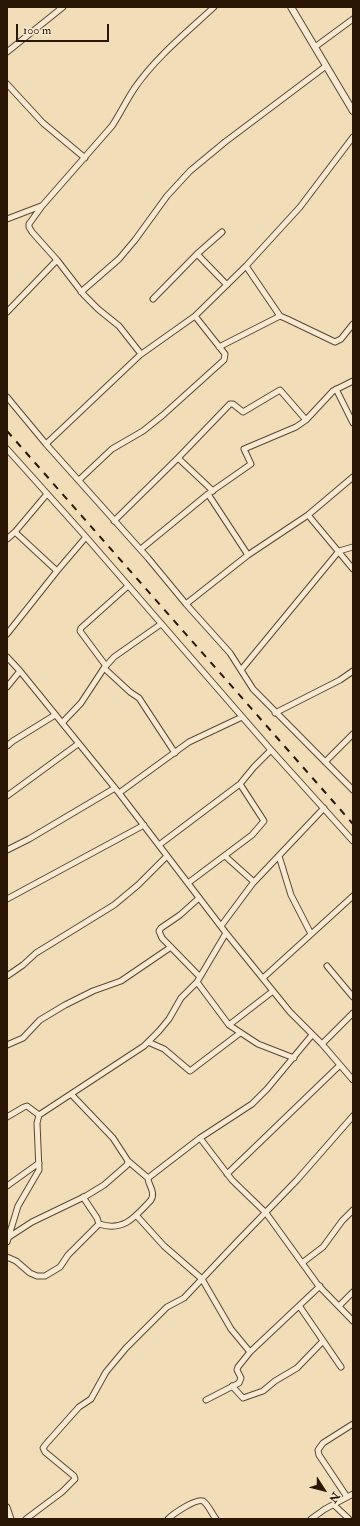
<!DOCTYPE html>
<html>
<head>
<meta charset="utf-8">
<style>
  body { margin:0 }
  #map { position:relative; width:360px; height:1526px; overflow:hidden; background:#f2ddb9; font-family:"IM FELL Double Pica",serif }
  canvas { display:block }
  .frame { position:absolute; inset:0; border:8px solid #2a1605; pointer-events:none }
  .north { position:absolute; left:304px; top:1470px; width:40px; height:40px; -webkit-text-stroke:3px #f7e9d2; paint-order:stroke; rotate:126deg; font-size:11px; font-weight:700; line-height:16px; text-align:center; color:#2a1605 }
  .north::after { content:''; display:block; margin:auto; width:14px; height:18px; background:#2a1605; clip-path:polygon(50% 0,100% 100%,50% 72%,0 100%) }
  .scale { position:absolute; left:16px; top:24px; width:93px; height:18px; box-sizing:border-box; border:2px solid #2a1605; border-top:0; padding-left:5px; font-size:12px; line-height:14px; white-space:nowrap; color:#2a1605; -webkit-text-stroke:3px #f7e9d2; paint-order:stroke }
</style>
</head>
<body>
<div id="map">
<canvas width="360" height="1526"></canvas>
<div class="frame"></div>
<div class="north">N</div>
<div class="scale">100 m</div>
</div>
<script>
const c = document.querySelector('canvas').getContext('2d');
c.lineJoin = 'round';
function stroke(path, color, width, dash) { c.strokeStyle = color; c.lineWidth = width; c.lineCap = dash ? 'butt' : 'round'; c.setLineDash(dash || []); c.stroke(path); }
const minor = new Path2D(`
  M315 47 353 19
  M7 52 63 7
  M7 84 43 123 85 158
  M7 219 41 206
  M197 254 227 285
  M246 266 280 316 287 319 335 342 341 339 353 324
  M81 292 119 259 135 240 167 196 190 171 225 142 326 66
  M153 299 197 254 222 232
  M7 312 57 260
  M219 347 280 316
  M141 354 119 326 98 309 84 295 57 260 32 232 29 227V224L42 206 112 126C120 114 126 101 134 89 155 58 186 33 214 7
  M336 389 353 423
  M7 397 46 444 148 558 186 604 230 653 253 689 353 790
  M46 444 140 355 195 316 246 266 300 207 353 137
  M7 449 86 537 271 750 353 841
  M178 458 213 491
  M79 480 112 449 143 431 163 415 224 360 225 354 195 316
  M208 494 248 555
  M308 515 353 569
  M114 521 178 458 230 404H233L243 412 280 390 306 420
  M15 532 57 571
  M7 539 15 532 47 494
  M141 549 208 494 251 464 244 449 296 427 306 420 333 391 353 381
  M186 604 248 555 308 515 353 477
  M7 634 57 571 86 537
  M7 657 20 671 119 793 226 933 290 1012 322 1044 353 1080
  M106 666 80 631 81 628 128 586
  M104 668 130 692 139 698 175 753
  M241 670 339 551 353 547
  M7 687 20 671
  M275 713 340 680 353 671
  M62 723 81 703 104 668 114 657 161 624
  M7 746 13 741 55 715
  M325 762 353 734
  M119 793 189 742 242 717
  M7 796 78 744
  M159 845 240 784 254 767 271 750
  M7 850 29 839 115 788
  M225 856 254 882
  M279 856 291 895 311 934
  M188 883 252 835 264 821 240 784
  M199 898 180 915 161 928 159 931 162 938 200 977
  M7 899 144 825
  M221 926 253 883 324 808
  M327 966 353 997
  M7 976 23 965 36 953 114 905 138 885 167 856
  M263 978 353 896
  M197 982 229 1025 258 1044 294 1058
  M229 1025 273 991
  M148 1042 164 1049 190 1071 240 1033
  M322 1044 353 1013
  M7 1045 23 1038 40 1020 65 1005 93 991 121 981 171 947
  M71 1094 113 1138 128 1161 148 1178C148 1185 156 1192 151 1200 135 1217 124 1232 99 1224
  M7 1117 24 1107 27 1106 39 1115
  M200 1138 232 1180 266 1213 318 1285 353 1321
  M227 1174 340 1065
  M148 1178 200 1138 252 1104 267 1089 312 1035
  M7 1186 39 1163
  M83 1197 97 1218 99 1224
  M136 1215 164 1246 202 1279 231 1329 250 1352
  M9 1237 32 1222 86 1196 104 1185 127 1165 128 1161
  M7 1242 18 1206 39 1170 37 1123 39 1115 144 1046 159 1031 169 1019 181 998 197 982 226 933
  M7 1257 16 1261 30 1273 37 1276H45L60 1267 68 1255 99 1224
  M302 1263 323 1247 342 1221 353 1210
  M339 1306 353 1292
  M300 1307 341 1367
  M232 1386 243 1398 263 1391 275 1381 297 1368 323 1341
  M206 1400 239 1383 241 1378 237 1370 238 1367 250 1352 320 1286
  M347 1497 319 1455 318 1450 323 1443 353 1424
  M334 1505 349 1519
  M7 1507 11 1519
  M26 1519 62 1492 75 1479 74 1476 45 1452 43 1448 46 1444 79 1407 91 1399 106 1372 126 1348 167 1307 184 1298 235 1244 297 1180 353 1116
  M168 1519C173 1514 196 1498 203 1501 208 1504 212 1514 216 1519
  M311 1519 325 1509 353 1494`);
const tertiary = new Path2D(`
  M291 7 353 111`);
stroke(minor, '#5c4832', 7);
stroke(tertiary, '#5c4832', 8);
stroke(minor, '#f7e9d2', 5);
stroke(tertiary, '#f7e9d2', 6);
stroke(new Path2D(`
  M7 431 353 824`), '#2a1605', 2, [7, 7]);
</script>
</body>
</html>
